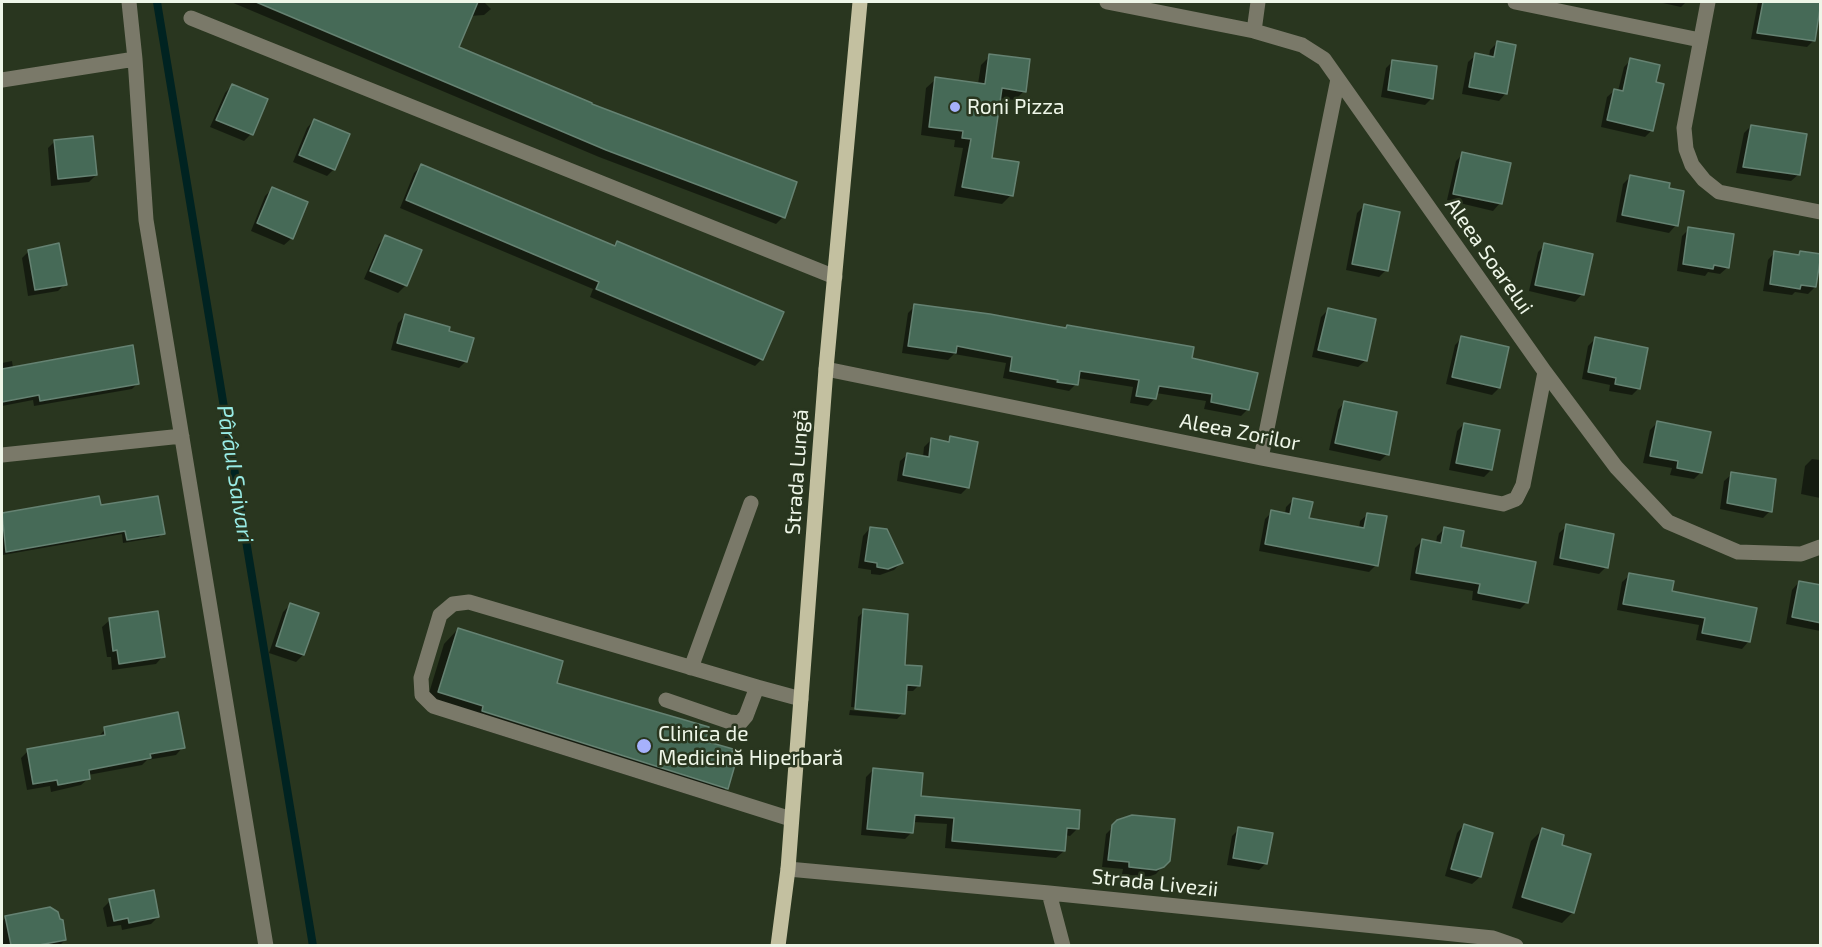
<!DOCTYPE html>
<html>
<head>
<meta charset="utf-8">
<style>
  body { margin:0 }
  #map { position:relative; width:1822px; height:947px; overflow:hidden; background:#29361f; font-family:"Exo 2",sans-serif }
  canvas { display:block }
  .frame { position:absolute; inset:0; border:3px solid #eef6e8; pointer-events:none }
</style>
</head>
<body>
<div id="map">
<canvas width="1822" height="947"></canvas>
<div class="frame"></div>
</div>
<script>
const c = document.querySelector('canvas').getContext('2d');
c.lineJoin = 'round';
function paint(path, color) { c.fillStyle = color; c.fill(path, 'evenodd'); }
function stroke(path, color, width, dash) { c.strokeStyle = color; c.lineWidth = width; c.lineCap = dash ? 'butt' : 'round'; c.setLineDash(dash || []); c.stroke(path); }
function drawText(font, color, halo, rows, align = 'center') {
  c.font = font + ' "Exo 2",sans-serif'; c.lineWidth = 5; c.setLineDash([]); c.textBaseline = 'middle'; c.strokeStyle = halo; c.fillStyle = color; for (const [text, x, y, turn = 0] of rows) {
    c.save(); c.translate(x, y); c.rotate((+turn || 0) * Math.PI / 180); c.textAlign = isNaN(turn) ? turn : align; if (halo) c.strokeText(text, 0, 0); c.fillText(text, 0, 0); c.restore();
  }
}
paint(new Path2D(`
  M231 2H347L412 29 424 2H484L491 9 484 15 470 16 457 48 783 217 776 224 599 157Z
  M1658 2H1686L1681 7Z
  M1758 2H1820L1814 40 1807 47 1751 39Z
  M1497 43 1506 93 1499 101 1462 94 1468 62 1476 55 1489 57 1490 50Z
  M990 56 1024 91 1015 100 999 98 990 159 1011 195 1002 204 954 196 963 148 954 147 955 140 921 135 926 88 936 79 978 84 981 65Z
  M1631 60 1654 83 1652 130 1645 137 1601 127 1607 97 1615 90 1618 91 1624 67Z
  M1393 61 1432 98 1425 105 1381 97 1386 68Z
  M232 85 251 134 244 141 210 127 225 93Z
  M314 120 334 169 327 176 293 162 307 128Z
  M1751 126 1799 174 1791 181 1736 173 1744 133Z
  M55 141 96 175 89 182 51 186 48 148Z
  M1463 154 1500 203 1493 211 1447 200 1456 161Z
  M421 166 613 246 617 242 762 359 755 366 590 297 593 289 400 208 414 173Z
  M1630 177 1676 225 1669 233 1616 222 1623 184Z
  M272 189 292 238 284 245 251 231 265 196Z
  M1364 206 1386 270 1379 277 1346 270 1357 213Z
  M1689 229 1728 267 1720 274 1708 272 1705 276 1677 271 1682 236Z
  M386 237 420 251 405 286 398 293 364 279 379 244Z
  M1545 245 1582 294 1575 302 1529 291 1538 252Z
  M29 251 65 284 58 291 28 296 22 258Z
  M1775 252 1797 256 1801 252 1815 287 1808 294 1795 292 1792 295 1763 291 1768 260Z
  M915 306 1064 329 1067 326 1190 359 1248 409 1241 416 1204 409 1206 401 1156 393 1155 398 1148 406 1130 403 1133 387 1077 378 1076 384 1069 391 1003 378 1006 363 954 354 948 360 902 353 908 313Z
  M1328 310 1366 360 1358 367 1312 357 1321 317Z
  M405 316 447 332 466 361 459 368 391 350 398 323Z
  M1462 338 1499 388 1492 395 1446 384 1455 345Z
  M1595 339 1639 388 1632 395 1609 391 1610 385 1582 379 1588 346Z
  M12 361 13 368 138 383 132 389 34 406 33 400 2 406V363Z
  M1345 402 1387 454 1380 461 1329 450 1338 410Z
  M1657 423 1701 472 1694 479 1670 475 1672 468 1643 463 1650 430Z
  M1464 424 1491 470 1484 477 1449 470 1457 431Z
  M950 438 968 487 961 494 897 481 900 461 908 454 923 457 924 447 931 440 946 442Z
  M1812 459 1820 460V498L1801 494 1805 466Z
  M1732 474 1770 511 1763 518 1720 509 1724 481Z
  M98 498 100 507 163 533 159 537 123 543 122 534 3 555 2 515Z
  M1293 500 1308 520 1359 529 1360 521 1368 514 1376 565 1369 572 1259 551 1265 519 1272 512 1285 514 1286 507Z
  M1567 526 1606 567 1599 574 1553 565 1559 533Z
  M870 528 901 563 894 570 880 575 871 574V570L858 568 863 536Z
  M1444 529 1459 548 1527 602 1520 609 1472 600 1473 591 1410 580 1415 548 1422 541 1436 543 1437 536Z
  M1630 575 1670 592 1749 641 1742 649 1696 640 1699 625 1617 610 1622 582Z
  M1799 582 1820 586V631L1786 624 1792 590Z
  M290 605 303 655 296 662 269 653 283 612Z
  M864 611 919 685 913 691H905L903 713 897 719 849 715 850 710 900 715V712L851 707 858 617Z
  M110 620 163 656 156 664 112 670 111 657H107L102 627Z
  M458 629 555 684 704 742 726 788 712 802 468 725 470 720 425 706 444 644Z
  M105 729 183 747 176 755 147 760 142 765 88 775 89 778 81 785 51 792 50 786 27 790 21 758 28 751 98 738Z
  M873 770 919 797 1077 829 1070 836 1065 835 1064 851 1056 858 945 848 947 824 913 822 912 832 905 839 861 835 866 777Z
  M1118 822 1163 866 1156 874 1148 877 1122 874 1123 869 1102 867 1106 834Z
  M1464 825 1480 877 1472 884 1445 876 1457 833Z
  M1239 829 1266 863 1259 870 1227 865 1232 836Z
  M1542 830 1573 912 1562 923 1512 908 1531 841Z
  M110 901 158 917 151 924 122 930 121 925 107 927 103 908Z
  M6 917 65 940 59 946H3L2 922Z`), '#0007');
stroke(new Path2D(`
  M157 2 313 946`), '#002321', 8);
const building = new Path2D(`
  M256 2H478L459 47 592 103V104L797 182 785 218 606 150Z
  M1763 2H1821L1815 41 1757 33Z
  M1497 41 1516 45 1507 94 1469 87 1475 53 1494 57Z
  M989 54 1030 59 1026 92 1002 88 992 158 1019 162 1013 196 962 187 971 139 962 138 963 131 929 127 935 77 985 84Z
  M1630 58 1660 65 1656 82 1664 84 1653 131 1607 120 1614 89 1623 91Z
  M1392 60 1437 66 1433 99 1388 90Z
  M232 84 268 99 253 135 216 120Z
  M314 119 350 134 335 170 299 155Z
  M1751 125 1807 134 1800 175 1743 167Z
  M93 136 97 175 58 179 54 140Z
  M1462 152 1511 163 1502 204 1453 194Z
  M421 164 615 246 617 241 784 312 763 360 596 289 599 282 406 200Z
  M1630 175 1670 183 1669 188 1684 191 1678 226 1622 215Z
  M272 187 308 202 293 239 257 223Z
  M1364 204 1400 212 1388 271 1352 264Z
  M1688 227 1734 234 1729 268 1714 265 1713 269 1683 264Z
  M385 235 422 250 407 286 370 271Z
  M59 243 67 285 35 290 28 250Z
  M1544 243 1593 254 1584 295 1535 285Z
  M1774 251 1799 255 1800 251 1821 254 1816 287 1801 285 1800 289 1770 284Z
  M914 304 990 314 1066 328 1067 325 1194 347 1192 358 1258 373 1249 410 1211 402 1212 394 1159 386 1156 399 1136 396 1139 380 1080 371 1078 385 1057 382 1058 380 1010 371 1012 357 957 346 956 353 908 346Z
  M1328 308 1376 319 1367 361 1318 350Z
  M405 314 450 327 449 331 474 338 467 362 397 343Z
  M1461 336 1509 347 1500 388 1452 377Z
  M1595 337 1648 348 1640 389 1615 384 1616 378 1588 372Z
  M133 345 139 384 40 401 39 395 2 402V369Z
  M1344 401 1397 412 1389 455 1335 443Z
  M1657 421 1711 432 1702 473 1677 468 1678 461 1650 456Z
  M1464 423 1500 430 1492 470 1456 463Z
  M950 436 978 442 969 488 903 475 907 453 929 457 931 438 949 442Z
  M1731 472 1776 479 1772 512 1727 503Z
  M99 496 101 505 158 496 165 534 127 540 125 531 6 552 2 513Z
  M1293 498 1313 502 1309 518 1364 528 1367 513 1387 516 1378 566 1265 544 1271 510 1290 514Z
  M1566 524 1614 534 1608 568 1560 558Z
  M870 527 887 529 903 563 888 569 877 567V563L865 561Z
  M1444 527 1464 531 1461 547 1536 562 1528 603 1478 593 1480 584 1416 573 1422 539 1441 543Z
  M1629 573 1674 581 1672 591 1757 608 1750 642 1702 633 1705 618 1623 604Z
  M1799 581 1821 585V623L1792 617Z
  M290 603 319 613 304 655 276 646Z
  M863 609 908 614 905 665 922 666 920 686 907 685 905 714 855 709Z
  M158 611 165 657 119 664 117 650 113 651 109 618Z
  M458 628 563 661 557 683 709 727 705 741 733 749 731 756 737 758 728 789 482 711 483 706 438 692Z
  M178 712 185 748 150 754 151 758 89 770 90 779 58 785 57 780 33 784 27 749 105 735 104 727Z
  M873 768 923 773 921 796 1080 810 1079 829 1067 828 1065 851 952 841 954 818 915 815 913 833 867 829Z
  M1132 815 1175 819 1170 861 1164 867 1156 870 1129 867V862L1108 860 1112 825 1117 820Z
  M1464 824 1493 833 1481 877 1451 869Z
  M1238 827 1273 833 1267 864 1233 858Z
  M1542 828 1564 835 1562 845 1591 854 1574 913 1522 897Z
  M154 890 159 917 129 923 128 918 114 921 109 899Z
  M50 907 58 912 60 919 63 920 66 940 39 945H11L5 916Z`);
paint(building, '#466a57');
stroke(building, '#658272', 1.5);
stroke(new Path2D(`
  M129 2 135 59 146 220 266 946
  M1107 2 1254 31 1302 45 1324 59 1545 372 1616 467 1668 522 1738 552 1801 554 1820 547
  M1515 2 1700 40
  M1708 2 1684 128 1686 149 1692 165 1704 180 1719 192 1820 212
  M191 18 835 277
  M1254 31 1258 2
  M2 80 135 59
  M826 369 1261 458 1503 504 1516 499 1523 485 1545 372
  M2 455 182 436
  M1261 458 1338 79
  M691 668 751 503
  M757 687 469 602 453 604 440 615 421 678 422 695 433 706 791 819
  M666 700 730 722 740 723 746 716 757 687 801 699
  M788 869 1049 893 1493 938 1516 946
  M1049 893 1063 946`), '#7a7969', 15);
stroke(new Path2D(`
  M778 946 788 869 826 369 860 2`), '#c3c0a0', 15);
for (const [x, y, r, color] of [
  [955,107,6,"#a6b1fc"],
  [644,746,8,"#a6b1fc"]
]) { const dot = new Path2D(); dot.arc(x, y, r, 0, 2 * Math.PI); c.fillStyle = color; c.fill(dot); stroke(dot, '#29361f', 2); }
drawText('21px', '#eef6e8', '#29361f', [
  ["Roni Pizza",967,107],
  ["Clinica de",658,734],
  ["Medicină Hiperbară",658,758]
], 'left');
drawText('21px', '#eef6e8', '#29361f', [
  ["Aleea Soarelui",1489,256,55],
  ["Aleea Zorilor",1240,432,11],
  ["Strada Lungă",797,472,-86],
  ["Strada Livezii",1155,883,6]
]);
drawText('italic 22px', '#98ebe5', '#29361f', [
  ["Pârâul Saivari",235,474,81]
]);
</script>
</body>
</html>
